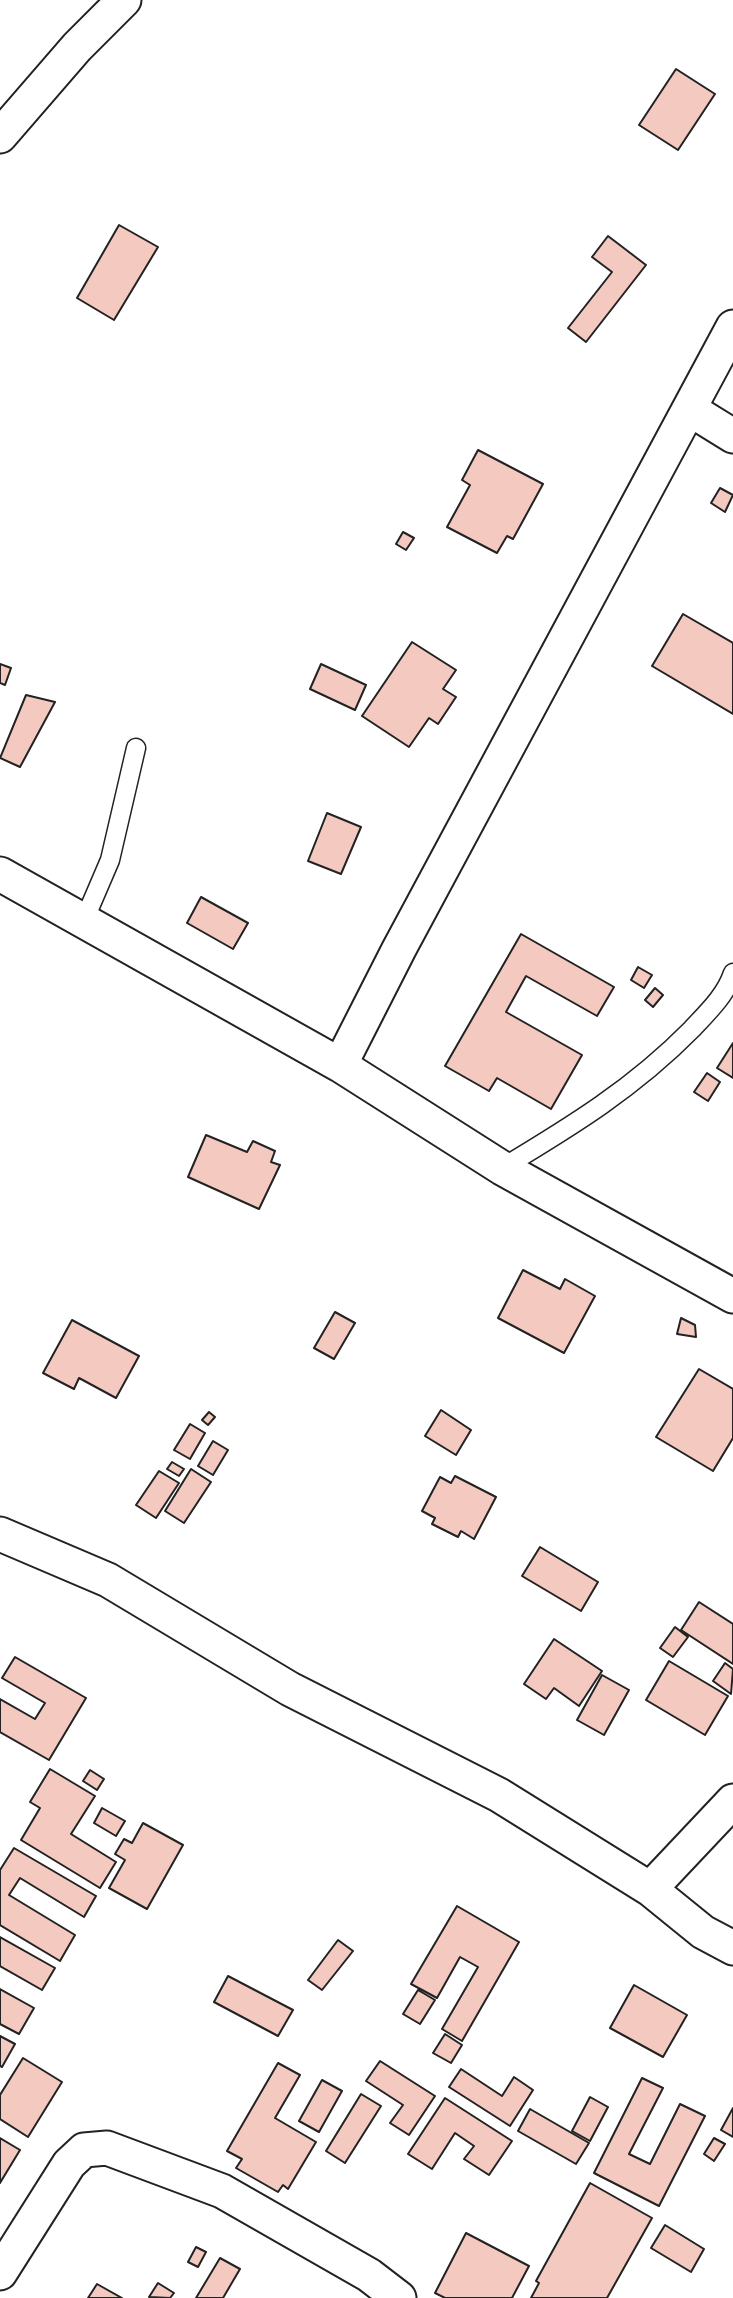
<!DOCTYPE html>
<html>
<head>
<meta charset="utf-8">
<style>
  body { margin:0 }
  canvas { display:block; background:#fff }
</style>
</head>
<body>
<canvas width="733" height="2298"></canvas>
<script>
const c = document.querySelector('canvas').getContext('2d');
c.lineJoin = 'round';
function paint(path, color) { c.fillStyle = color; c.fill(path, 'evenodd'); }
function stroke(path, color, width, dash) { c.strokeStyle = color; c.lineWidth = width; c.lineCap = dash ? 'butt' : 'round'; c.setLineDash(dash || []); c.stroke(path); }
const building = new Path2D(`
  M676 69 715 94 678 150 639 125Z
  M119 225 158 247 114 320 77 298Z
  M608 236 646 265 586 342 568 328 612 272 592 257Z
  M478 450 543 484 513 539 507 536 497 553 447 527 470 485 462 480Z
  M720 488 733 495 725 512 711 503Z
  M403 532 414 538 406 550 396 544Z
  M683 614 733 643V714L652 666Z
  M412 642 456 670 443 689 456 697 438 724 429 718 409 747 362 716Z
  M0 664 11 668 5 685 0 683Z
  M321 664 366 685 355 710 310 689Z
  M26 695 55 702 20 767 0 758Z
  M327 813 361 827 341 874 308 861Z
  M201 897 248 923 233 949 187 923Z
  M521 934 614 987 597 1016 526 976 506 1012 582 1055 551 1109 497 1078 489 1091 445 1066Z
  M638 967 652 975 644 988 631 980Z
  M655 988 663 995 653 1007 645 1000Z
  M733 1043V1078L717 1068Z
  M707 1073 720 1082 708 1101 694 1092Z
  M206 1135 247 1152 253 1141 275 1151 271 1162 280 1165 259 1209 188 1177Z
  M523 1270 560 1289 565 1279 595 1296 564 1353 498 1318Z
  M335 1312 355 1323 334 1359 314 1348Z
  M681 1318 695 1325 696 1337 677 1334Z
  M72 1320 139 1356 116 1398 79 1378 74 1389 43 1373Z
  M699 1369 733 1389V1438L713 1471 656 1437Z
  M441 1410 471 1430 456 1455 425 1436Z
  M209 1412 215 1417 208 1425 202 1420Z
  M190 1424 205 1433 190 1459 174 1450Z
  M213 1441 228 1450 213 1475 198 1466Z
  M172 1462 184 1469 179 1476 167 1469Z
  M191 1469 211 1482 184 1523 165 1511Z
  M159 1471 179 1483 156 1518 136 1505Z
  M455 1476 496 1497 474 1539 461 1531 458 1537 432 1524 435 1518 422 1511 440 1477 451 1483Z
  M540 1547 598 1582 581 1611 522 1576Z
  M699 1602 733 1624V1664L681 1630Z
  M675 1627 688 1637 673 1657 660 1648Z
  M554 1639 602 1671 579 1706 554 1688 546 1699 524 1684Z
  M15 1657 86 1698 49 1760 0 1732V1699L35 1719 45 1703 2 1678Z
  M669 1661 728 1696 705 1735 646 1700Z
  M725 1663 733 1669 731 1694 713 1681Z
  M602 1675 629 1690 604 1735 577 1720Z
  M50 1769 95 1796 71 1834 116 1862 100 1888 21 1840 40 1808 30 1802Z
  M90 1770 104 1779 97 1790 83 1781Z
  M102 1808 125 1821 116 1836 94 1823Z
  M143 1823 183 1845 147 1909 109 1888 125 1860 115 1854 124 1839 132 1843Z
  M14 1848 96 1896 84 1917 20 1878 9 1895 75 1935 60 1961 0 1925V1870Z
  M457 1906 519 1942 462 2041 442 2029 478 1967 460 1957 437 1998 411 1984Z
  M0 1937 55 1968 42 1990 0 1966Z
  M338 1940 353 1951 322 1990 308 1980Z
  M228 1976 293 2010 278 2036 214 2002Z
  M634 1985 687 2015 663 2057 610 2028Z
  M0 1989 34 2008 19 2034 0 2024Z
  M418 1990 435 2000 420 2024 403 2014Z
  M445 2034 462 2045 451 2063 433 2053Z
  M0 2036 15 2044 2 2067 0 2066Z
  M23 2058 62 2082 28 2137 0 2119V2095Z
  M380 2061 435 2096 409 2135 390 2123 403 2105 366 2081Z
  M278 2063 300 2075 275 2118 316 2142 288 2189 283 2185 278 2192 236 2168 242 2159 227 2151Z
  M461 2069 502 2096 514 2077 533 2090 510 2126 449 2087Z
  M642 2078 663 2088 629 2154 650 2164 680 2104 705 2116 659 2206 594 2173Z
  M322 2080 342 2091 319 2132 299 2121Z
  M361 2094 381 2106 345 2163 326 2151Z
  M590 2097 608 2107 590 2141 572 2131Z
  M445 2098 512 2141 489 2175 464 2159 474 2146 455 2133 432 2169 408 2154Z
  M733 2108V2137L721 2130Z
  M530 2109 589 2143 576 2164 518 2131Z
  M0 2138 20 2150 0 2183Z
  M714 2138 725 2144 714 2161 704 2154Z
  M590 2183 652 2218 607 2298H531L539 2283 536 2281Z
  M665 2225 704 2249 691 2272 651 2248Z
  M466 2233 529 2266 512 2298H445L435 2293Z
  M196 2247 206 2252 198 2267 188 2262Z
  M220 2258 240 2269 223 2298H196Z
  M158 2283 174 2293 170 2298 149 2297Z
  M97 2284 122 2298H88Z`);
paint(building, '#f3c9c0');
stroke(building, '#222', 2);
const service = new Path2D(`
  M83 923 110 860 136 748
  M502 1168C572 1126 634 1088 692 1029 707 1013 726 995 733 973`);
const minor = new Path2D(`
  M0 136 77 47 124 0
  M691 410 733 436
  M0 874 340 1065 502 1168 733 1296
  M340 1065 399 949 733 327
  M0 1534 108 1580 290 1689 499 1795 650 1889 703 1932 733 1948
  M650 1889 733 1801
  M0 2273 69 2164 84 2150 107 2148 222 2191 369 2275 399 2298`);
stroke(service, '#222', 21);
stroke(minor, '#222', 37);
stroke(service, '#fff', 18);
stroke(minor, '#fff', 33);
</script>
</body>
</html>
